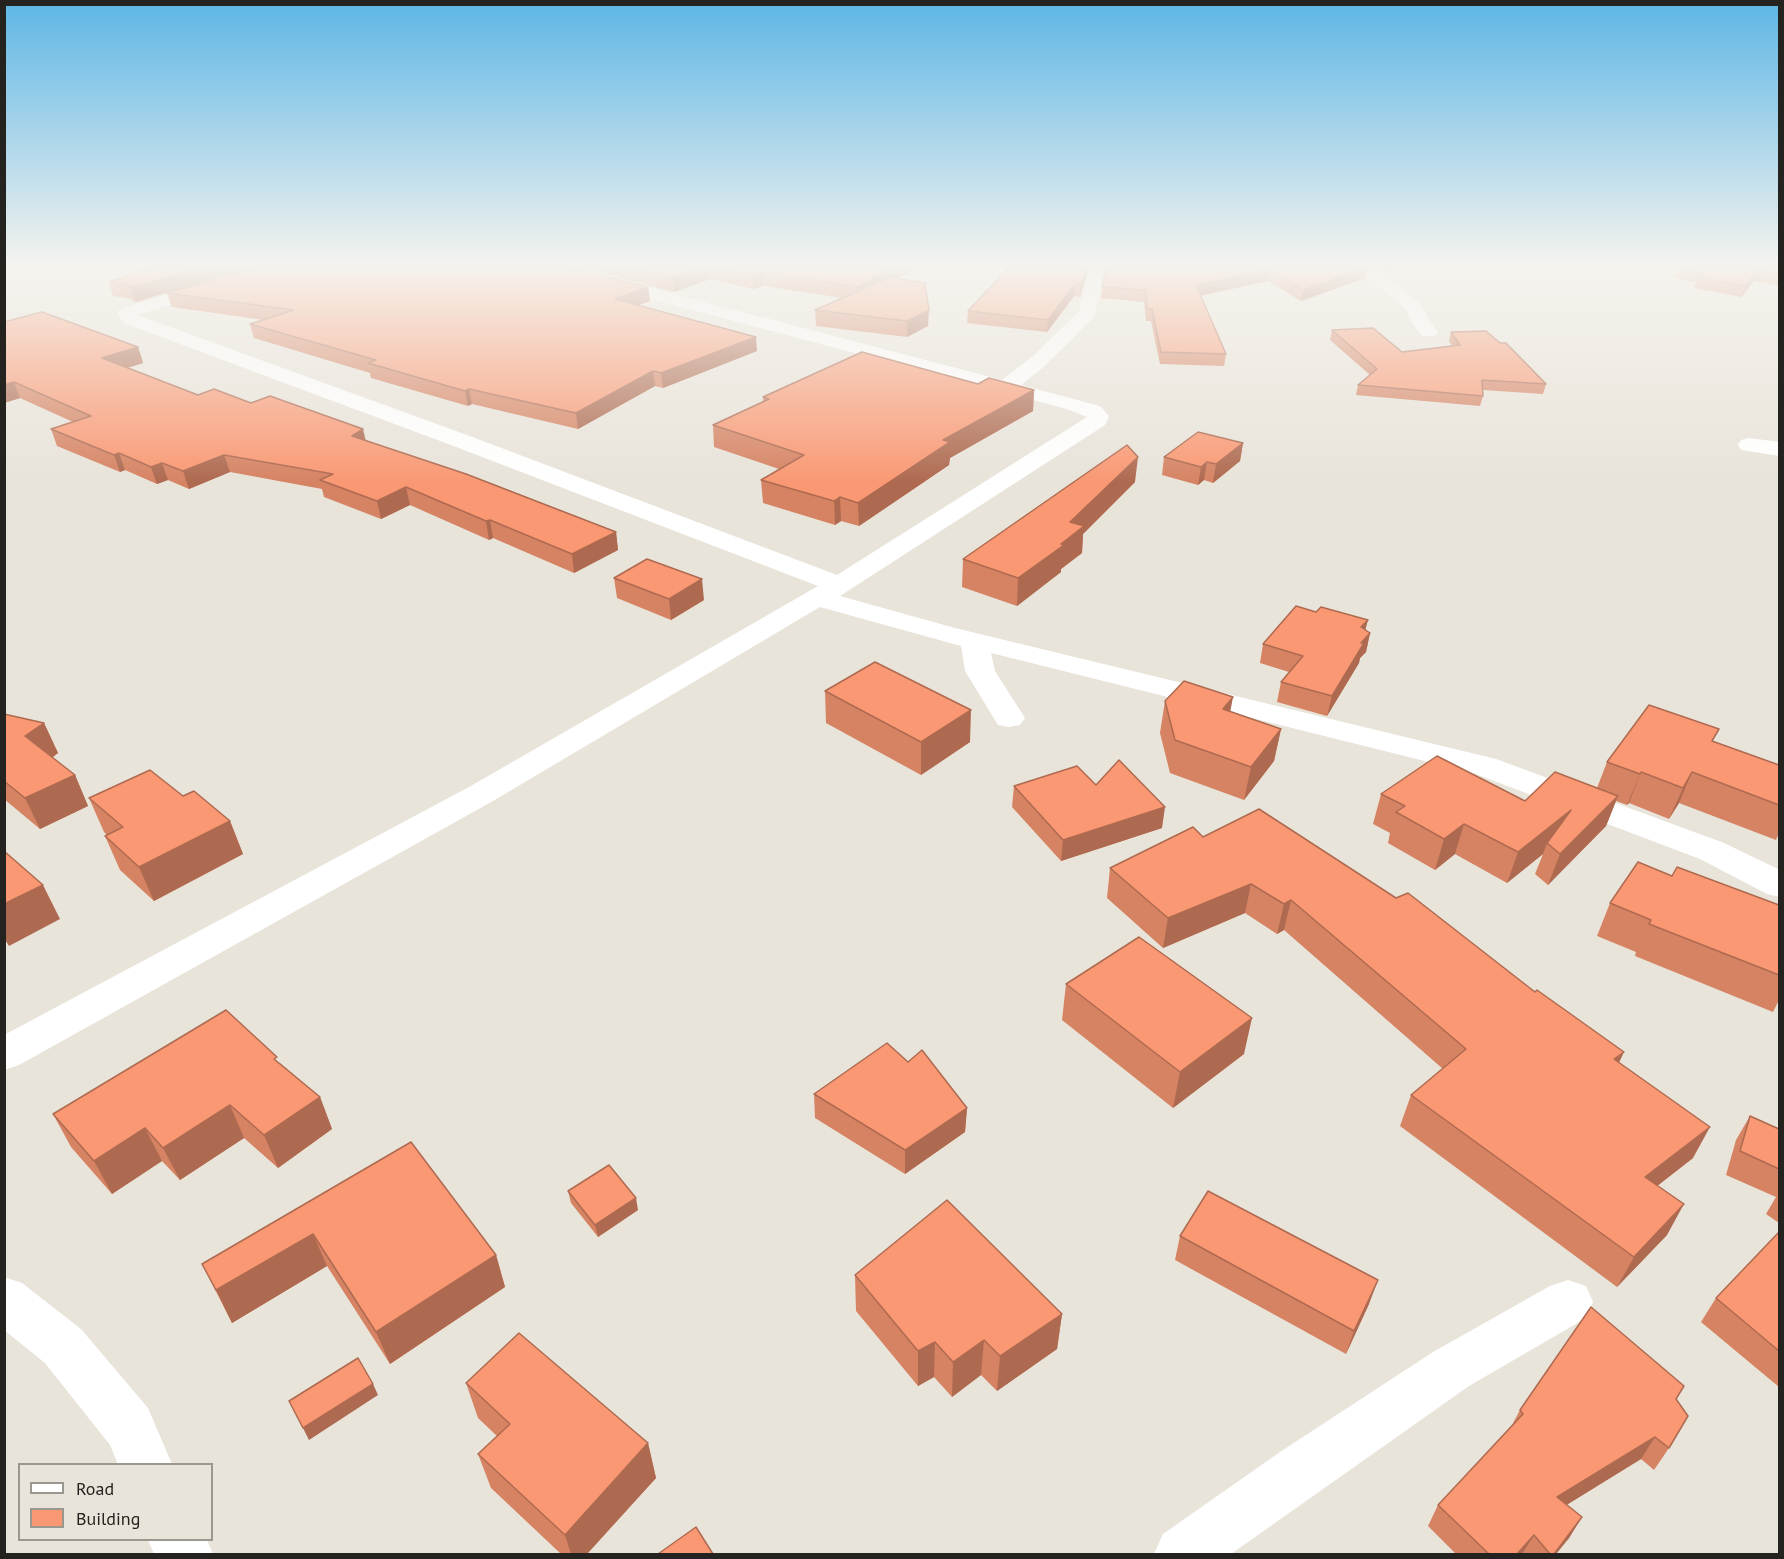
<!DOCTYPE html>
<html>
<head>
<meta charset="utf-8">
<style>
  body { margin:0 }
  #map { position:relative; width:1784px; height:1559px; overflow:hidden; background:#e9e4da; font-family:"PT Sans",sans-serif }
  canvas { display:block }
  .frame { position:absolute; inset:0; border:6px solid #24231f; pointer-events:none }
  .legend { position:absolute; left:18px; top:1463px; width:195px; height:78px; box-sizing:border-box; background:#e9e4da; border:2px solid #9a978f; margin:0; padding:8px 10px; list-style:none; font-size:18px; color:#24231f }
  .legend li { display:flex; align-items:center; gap:12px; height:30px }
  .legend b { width:30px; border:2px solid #9a978f }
</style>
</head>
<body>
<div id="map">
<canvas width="1784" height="1559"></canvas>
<div class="frame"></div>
<ul class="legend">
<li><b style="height:8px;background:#fff"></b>Road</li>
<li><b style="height:16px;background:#f99873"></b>Building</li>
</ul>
</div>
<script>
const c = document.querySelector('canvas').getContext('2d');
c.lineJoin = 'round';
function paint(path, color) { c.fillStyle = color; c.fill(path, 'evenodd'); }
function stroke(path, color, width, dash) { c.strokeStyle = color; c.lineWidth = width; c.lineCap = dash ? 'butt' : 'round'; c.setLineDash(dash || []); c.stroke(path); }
paint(new Path2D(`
  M265 265H291L289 269 137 315 467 435 837 575 1087 417 1067 409 537 269 535 265H563L1002 380 1033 356 1079 311 1091 265H1107L1094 317 1047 364 1021 385 1100 406 1109 416 1105 425 840 596 955 628 1496 759 1724 843 1780 870V897L1767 894 1700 859 1473 773 991 653 995 671 1025 718 1020 725 1009 727 998 725 965 671 961 646 820 607 493 801 19 1065 4 1070V1035L469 787 818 586 451 445 124 323 117 313 120 309Z
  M1353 265H1371L1421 304 1429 320 1438 332 1436 336H1422L1411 321 1407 310Z
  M1749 438 1780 442V456L1741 450 1738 445 1741 440Z
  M4 1277 22 1283 81 1329 148 1408 172 1464H118L110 1445 45 1363 4 1330Z
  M1568 1280 1586 1286 1593 1302 1586 1318 1469 1386 1231 1554H1154L1163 1534 1280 1452 1433 1352 1550 1286Z
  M148 1540H207L213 1554H154Z`), '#fff');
paint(new Path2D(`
  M158 265H257L136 302H133L132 299 113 296 109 282Z
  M572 265H913V270L898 278 928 326 907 337 816 326 815 310 842 298 763 286 754 289 710 279 674 292Z
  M1011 265H1090L1080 297 1074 296 1047 332 967 323 968 311Z
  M1107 265H1365V278L1301 301 1268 281 1201 295 1226 354 1224 366 1160 364 1151 321H1146L1144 302 1101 298 1102 287Z
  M1374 265H1402L1383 272Z
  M1779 265V286L1754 281 1741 297 1694 288 1696 282 1675 278 1678 269Z
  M648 287 650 301 638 305 757 351 663 388 655 386 578 429 472 404 468 406 371 378 370 373 254 338 250 324 264 320 172 307 167 293Z
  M4 322 138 347 143 363 127 368 198 395 251 403 366 440 616 532 618 550 574 573 493 538 489 540 410 505 381 519 324 497 322 489 230 472 189 489 168 480 157 484 125 470 120 472 57 446 51 429 73 422 20 398 4 403Z
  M1332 330 1402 352 1452 346 1449 341 1451 332 1546 384 1543 394 1483 390V396L1480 406 1356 395 1358 385 1370 375 1330 340Z
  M978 384 1034 390 1033 411 950 458 949 465 859 526 841 521 835 525 763 503 761 480 779 469 714 447 713 425 763 402V397Z
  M1243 443 1240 461 1213 483 1204 480 1198 485 1162 475 1164 457Z
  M1135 482 1083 534 1082 553 1061 569V572L1017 606 962 587 963 559Z
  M614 578 704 600 671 620 617 598Z
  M1365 630 1370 633 1366 652 1360 658 1359 663 1327 716 1277 702 1281 682 1289 672 1260 663 1263 644Z
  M825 691 970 742 921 775 826 723Z
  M1165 701 1230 712 1281 729 1274 761 1244 800 1170 773 1160 733Z
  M4 714 44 723 58 753 52 758 75 775 88 806 40 829 4 799Z
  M1714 742 1779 765V833L1776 840 1679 803 1669 819 1629 803 1627 805 1616 801 1606 826 1548 885 1535 874 1543 854 1507 883 1455 854 1435 870 1388 843 1390 833 1373 824 1381 794 1525 801 1597 788 1607 762Z
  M1014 786 1162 828 1061 861 1012 807Z
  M183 796 230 821 243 854 154 901 120 870 105 836 107 835 104 832 89 798Z
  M1203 837 1619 1063 1693 1158 1657 1186 1667 1235 1617 1287 1400 1126 1411 1095 1443 1069 1284 930 1277 934 1245 913 1163 948 1107 898 1110 868Z
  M1672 876 1779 905V1000L1773 1012 1635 956 1636 952 1597 936 1610 903Z
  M1066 984 1244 1054 1173 1108 1062 1020Z
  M908 1062 967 1108 965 1132 905 1174 815 1118 814 1094Z
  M280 1063 320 1097 332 1129 278 1168 244 1138 180 1180 162 1161 112 1194 71 1147 53 1114Z
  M1750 1116 1779 1129V1223L1766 1214 1776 1197 1726 1175 1736 1140Z
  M411 1142 496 1255 505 1287 390 1364 327 1266 232 1323 202 1264Z
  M568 1191 638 1210 598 1237 571 1203Z
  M1779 1232V1387L1701 1322 1716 1298Z
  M1180 1236 1369 1304 1346 1354 1175 1260Z
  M855 1275 1062 1314 1057 1349 997 1391 981 1375 952 1397 934 1377 918 1386 856 1311Z
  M466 1383 648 1443 656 1478 587 1554H561L491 1488 478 1454 497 1436 478 1418Z
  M1676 1399 1669 1448 1654 1470 1641 1459 1566 1505 1582 1517 1569 1538 1556 1554H1456L1428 1526 1438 1505 1512 1425 1520 1410Z`), '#d68363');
paint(new Path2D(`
  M210 265H257L136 302 131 288Z
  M709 265 710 279 674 292 673 278Z
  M899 265H913V270L858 301V287Z
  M1088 265H1090L1080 297 1081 285Z
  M1385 265H1402L1383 272Z
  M1368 267 1365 278 1301 301 1303 290Z
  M1269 270 1268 281 1195 297 1196 285Z
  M1757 271 1754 281 1741 297 1745 286Z
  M763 272V286L754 289 753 276Z
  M1075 284 1074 296 1047 332 1048 320Z
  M648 287 650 301 617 313 615 299Z
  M929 310 928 326 907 337V321Z
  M756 337 757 351 663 388 661 373Z
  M138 347 143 363 107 374 102 358Z
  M653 371 655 386 578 429 576 413Z
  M14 382 20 398 4 403V385Z
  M469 389 472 404 468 406 465 391Z
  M1034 390 1033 411 950 458 949 465 859 526 858 503 943 440Z
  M363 429 367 446 352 436Z
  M1243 443 1240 461 1213 483 1216 464Z
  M119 453 125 470 120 472 114 455Z
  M224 455 230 472 189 489 183 471Z
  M1138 457 1135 482 1083 534 1082 553 1061 569V572L1017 606 1018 578 1070 522Z
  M1207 462 1204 480 1198 485 1201 467Z
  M162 463 168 480 157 484 151 467Z
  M406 487 410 505 381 519 377 501Z
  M840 497 841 521 835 525 834 501Z
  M490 520 493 538 489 540 486 521Z
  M616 532 618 550 574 573 572 554Z
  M702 579 704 600 671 620 669 599Z
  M1368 620 1363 639 1361 627Z
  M1370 633 1366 652 1360 658 1359 663 1327 716 1332 696 1361 643Z
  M1233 697 1227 729 1223 709Z
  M971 710 970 742 921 775V742Z
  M44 723 58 753 39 767 25 736Z
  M1281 729 1274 761 1244 800 1251 767Z
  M1641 772 1629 803 1627 805 1640 774Z
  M1692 772 1679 803 1669 819 1683 788Z
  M75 775 88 806 40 829 25 798Z
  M1618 796 1606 826 1548 885 1560 854Z
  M1165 807 1162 828 1061 861 1063 840Z
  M1571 810 1547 843 1543 854 1507 883 1518 852Z
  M230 821 243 854 154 901 139 867Z
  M1464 824 1455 854 1435 870 1444 839Z
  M1251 884 1245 913 1163 948 1168 918Z
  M43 885 60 919 9 946 4 938V904Z
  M1291 900 1284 930 1277 934 1284 904Z
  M1252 1018 1244 1054 1173 1108 1180 1072Z
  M1624 1052 1610 1082 1614 1059Z
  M320 1097 332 1129 278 1168 264 1135Z
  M230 1105 244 1138 180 1180 163 1148Z
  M967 1108 965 1132 905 1174V1150Z
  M1710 1127 1693 1158 1629 1208 1645 1177Z
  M145 1128 162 1161 112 1194 94 1161Z
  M636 1198 638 1210 598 1237 595 1225Z
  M1684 1204 1667 1235 1617 1287 1634 1257Z
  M313 1234 327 1266 232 1323 216 1290Z
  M496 1255 505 1287 390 1364 376 1332Z
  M1378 1280 1369 1304 1346 1354 1354 1331Z
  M1062 1314 1057 1349 997 1391 1000 1356Z
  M984 1340 981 1375 952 1397 953 1362Z
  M935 1342 934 1377 918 1386V1351Z
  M373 1384 378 1395 309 1440 303 1428Z
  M1655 1437 1641 1459 1544 1519 1557 1497Z
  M648 1443 656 1478 587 1554H571L565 1535Z
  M1582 1517 1569 1538 1556 1554H1554Z
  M1534 1535 1522 1554H1517Z`), '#ae6a50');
const building = new Path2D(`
  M158 265H210L131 288H129L134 286 109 282Z
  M263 265H561L648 287 615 299 756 337 661 373 653 371 576 413 469 389 465 391 368 363 376 360 250 324 294 310 167 293Z
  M621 265H899L858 287 763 272 753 276 709 265 673 278Z
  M1011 265H1088L1081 285 1075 284 1048 320 968 311Z
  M1107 265H1365L1368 267 1303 290 1269 270 1196 285 1226 354 1161 352 1152 309H1147L1146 290 1102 287Z
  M1682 265H1779V275L1757 271 1745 286 1698 278 1703 273 1678 269Z
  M890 277 925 283 929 310 907 321 815 310Z
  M42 312 138 347 102 358 198 395 214 389 251 403 270 396 363 429 352 436 466 474 616 532 572 554 490 520 486 521 406 487 377 501 320 480 333 474 224 455 183 471 162 463 151 467 119 453 114 455 51 429 91 416 14 382 4 385V322Z
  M1373 328 1402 352 1460 345 1451 332 1486 331 1500 343H1506L1546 384 1482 380 1483 396 1358 385 1377 369 1332 330Z
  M862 352 978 384 989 378 1034 390 943 440 950 442 858 503 840 497 834 501 761 480 804 455 713 425 769 399 763 397Z
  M1198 432 1243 443 1216 464 1207 462 1201 467 1164 457Z
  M1127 445 1138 457 1070 522 1084 526 1061 544 1064 545 1018 578 963 559Z
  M647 559 702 579 669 599 614 578Z
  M1296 606 1316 612 1321 607 1368 620 1361 627 1370 633 1361 643H1364L1332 696 1281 682 1303 656 1263 644Z
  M875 662 971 710 921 742 825 691Z
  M1184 681 1233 697 1223 709 1281 729 1251 767 1175 740 1165 701Z
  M1649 705 1719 729 1712 741 1779 765V805L1692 772 1683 788 1641 772 1640 774 1607 762Z
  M4 714 44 723 25 736 75 775 25 798 4 781Z
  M1437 756 1525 801 1555 772 1618 796 1560 854 1547 843 1571 810 1518 852 1464 824 1444 839 1396 812 1405 806 1381 794Z
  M1119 760 1165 807 1063 840 1014 786 1077 766 1096 785Z
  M150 770 183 796 194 791 230 821 139 867 105 836 123 827 89 798Z
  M1259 809 1396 898 1408 893 1535 992 1537 990 1624 1052 1614 1059 1710 1127 1645 1177 1684 1204 1634 1257 1411 1095 1466 1049 1291 900 1284 904 1251 884 1168 918 1110 868 1193 827 1203 837Z
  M4 851 43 885 4 904Z
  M1638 862 1672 876 1677 867 1779 905V975L1649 924 1651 920 1610 903Z
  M1139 937 1252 1018 1180 1072 1066 984Z
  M226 1010 277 1057 274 1059 320 1097 264 1135 230 1105 163 1148 145 1128 94 1161 53 1114Z
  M887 1043 908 1062 922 1050 967 1108 905 1150 814 1094Z
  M1750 1116 1779 1129V1169L1740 1151Z
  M411 1142 496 1255 376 1332 313 1234 216 1290 202 1264Z
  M609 1165 636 1198 595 1225 568 1191Z
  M1208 1191 1378 1280 1354 1331 1180 1236Z
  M947 1200 1062 1314 1000 1356 984 1340 953 1362 935 1342 918 1351 855 1275Z
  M1779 1232V1351L1716 1298Z
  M1591 1307 1684 1386 1676 1399 1688 1416 1669 1448 1655 1437 1557 1497 1582 1517 1554 1554H1550L1534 1535 1517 1554H1489L1438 1505 1523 1414 1520 1410Z
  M519 1333 648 1443 565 1535 478 1454 510 1424 466 1383Z
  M358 1358 373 1384 303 1428 289 1401Z
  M696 1527 713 1554H658Z`);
paint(building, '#f99873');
stroke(building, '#ae6a50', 1.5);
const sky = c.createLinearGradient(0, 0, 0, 483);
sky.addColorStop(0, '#5db6e6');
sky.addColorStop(0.55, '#f5f3ee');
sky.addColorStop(1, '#f5f3ee00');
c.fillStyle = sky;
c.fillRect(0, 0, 1784, 483);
</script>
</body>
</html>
